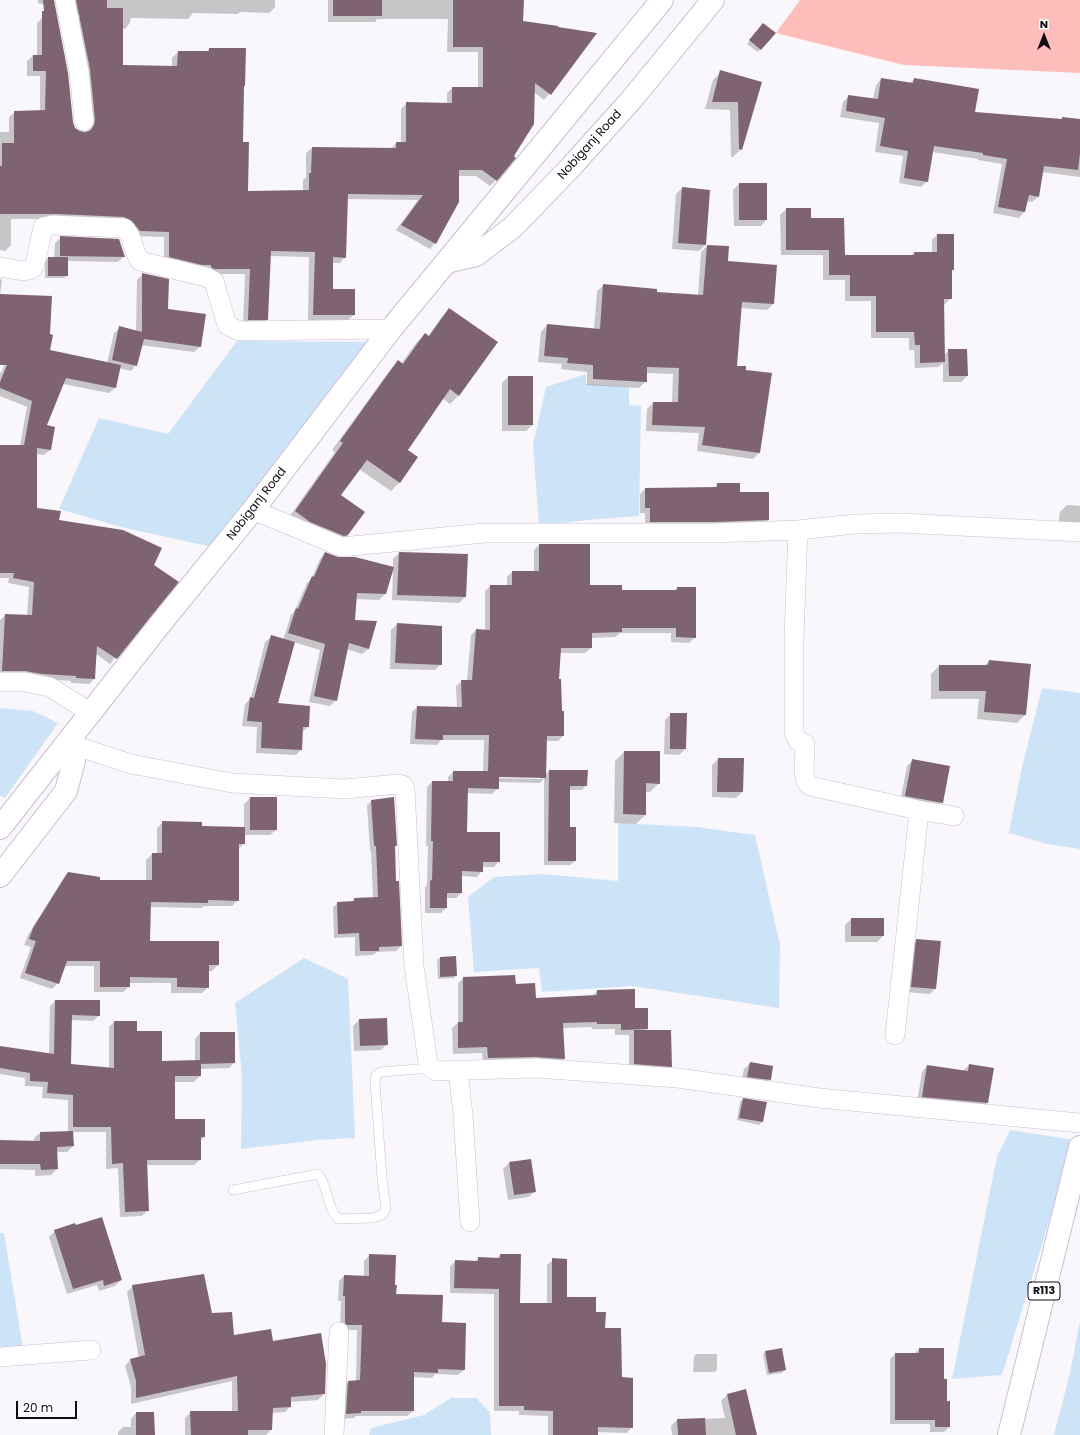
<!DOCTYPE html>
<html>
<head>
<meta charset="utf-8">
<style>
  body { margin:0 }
  #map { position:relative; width:1080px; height:1435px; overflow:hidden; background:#faf7fc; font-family:Poppins,sans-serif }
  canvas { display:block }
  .north { position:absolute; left:1024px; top:16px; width:40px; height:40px; -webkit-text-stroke:3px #fff; paint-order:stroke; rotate:0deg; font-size:11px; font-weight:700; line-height:16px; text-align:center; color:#110b14 }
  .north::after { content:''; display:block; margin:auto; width:14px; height:18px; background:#110b14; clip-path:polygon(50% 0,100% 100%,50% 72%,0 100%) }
  .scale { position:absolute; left:16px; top:1401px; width:61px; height:18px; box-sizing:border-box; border:2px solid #110b14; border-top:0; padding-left:5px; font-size:12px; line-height:14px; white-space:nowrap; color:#110b14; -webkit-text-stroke:3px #fff; paint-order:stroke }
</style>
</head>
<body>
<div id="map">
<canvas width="1080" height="1435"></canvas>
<div class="north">N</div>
<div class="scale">20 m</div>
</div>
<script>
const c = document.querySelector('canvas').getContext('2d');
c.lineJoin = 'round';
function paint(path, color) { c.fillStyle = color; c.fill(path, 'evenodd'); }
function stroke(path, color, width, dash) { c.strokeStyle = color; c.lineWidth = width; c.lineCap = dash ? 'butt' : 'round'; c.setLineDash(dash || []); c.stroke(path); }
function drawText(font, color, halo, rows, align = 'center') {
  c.font = font + ' Poppins,sans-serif'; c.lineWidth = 4; c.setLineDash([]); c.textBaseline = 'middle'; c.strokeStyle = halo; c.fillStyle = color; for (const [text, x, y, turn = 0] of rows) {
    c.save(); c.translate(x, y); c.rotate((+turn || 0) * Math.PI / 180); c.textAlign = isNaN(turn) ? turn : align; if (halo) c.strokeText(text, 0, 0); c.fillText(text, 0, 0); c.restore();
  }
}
paint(new Path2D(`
  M800 0H1080V73L904 65 776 33Z`), '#fdbdbb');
paint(new Path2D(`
  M237 341 377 342 212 547 121 527 59 509 99 418 168 434Z
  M586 374V384L629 387V405L641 406 639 516 587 520 539 526 533 444 546 387Z
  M1042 688 1080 693V849L1047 844 1009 833 1022 767Z
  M0 708 33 711 58 723 5 798 0 796Z
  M618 823 696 827 755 835 780 945 779 1008 632 986 542 992 539 968 474 972 468 897 494 877 543 874 618 881Z
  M304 958 348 979 355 1138 318 1140 241 1149 242 1077 235 1003Z
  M1010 1130 1074 1140 1002 1375 952 1379 997 1157Z
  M0 1233H4L23 1349 0 1351Z
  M1080 1321V1435H1054L1070 1373Z
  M451 1398H476L490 1412 491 1435H369L371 1428 424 1415Z`), '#cde3f8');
paint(new Path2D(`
  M38 0H53L48 6 38 3Z
  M69 0H275V7L269 13 240 12 238 14 193 13 188 19 131 18 130 23 125 29H122V66L172 67V58L178 52H206L209 49 244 86 243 88 242 143 247 192 303 191V180L306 177V153L312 148 391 149 396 143H401V109L407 103H447V93L452 88H478V52H447L448 19H377L375 22H328V0H523L522 22 596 34 544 100 534 92 512 156 515 158 496 180 490 186 476 176H458L435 243 430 249 396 230 418 200 346 199 345 257 340 263H332V290L354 315 348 320H308L309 257 270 256 267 319 262 325H243L245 274H208L164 262V237L134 236 52 219H11V245L5 251 0 250V132H9V117L15 112 40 111V76H27V61L33 56H37V23L43 17 72 123 75 128 79 132 86 133 89 131 90 126 74 23 80 17H86L72 13Z
  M760 27 774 33 758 52 747 44Z
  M721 72 761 82 741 149 733 157H731L730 110 705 109 713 80Z
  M881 79 910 83 914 79 974 113 1061 120 1062 118 1080 120V177L1042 172 1038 197 1032 202 1026 201 1024 212 1019 218 993 213 1002 164 978 160V159L932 152 927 181 921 187 899 183 903 156 875 152 879 123 840 117 843 102 849 96 873 99 876 85Z
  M739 184 766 220 761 226H734L733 190Z
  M682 188 705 245 699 251 672 249 676 194Z
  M786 209H810V219L844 256H911L914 253H932V240L937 235 953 269 951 271V298L945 304H943L944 355 949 350 967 376 961 382H943V363L938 367 915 368 914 350H909V338H871V301H845V280H823V255H781L780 215Z
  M61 237 124 256 118 262 67 261V275L64 278H45V261L48 258H54L55 243Z
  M707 246 773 304 767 310 740 308 736 367 759 453 753 459 697 451 699 433 646 431 647 409 653 403H672L673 374 646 373V381L639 388 587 385V372L561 369 562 364 538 362 541 332 547 325 594 330 597 291 604 285 656 293 698 296 701 252Z
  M143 274 167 309 200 347 194 352 141 345 136 365 131 371 119 368 115 388 109 393 63 384 46 426 54 428 50 450 44 455 36 454V509L153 566 177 582 110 664 96 654 94 679 89 684 71 683V681L0 676V620L5 615 27 616 29 587 8 583 9 578H0V447L20 446 27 407 0 396V372L1 373 18 332 0 328V279L2 280 0 295 49 351 107 363 114 333 120 328 136 331 137 280Z
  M449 309 459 395 450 404 442 398 406 450 400 482 391 491 359 469 340 496 348 535 339 544 287 520 335 452 332 450 390 370 398 361 401 364 416 343 425 334 428 337 441 318Z
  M508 377 532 425 526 431H502V383Z
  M718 484 739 493 768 520 763 525 645 527V513H640V494L646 488H714Z
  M1067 505 1080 506V532L1058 527 1060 512Z
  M539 545 589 586 621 592H673L677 588 695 637 689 643 671 642V633H620L615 637 591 638V648L585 653H560L558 680 563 736 558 741H546L545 775 549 771 586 785 582 790H569L568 828 575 861 570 865H544V778L540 783 498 782V788L492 794 467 793 466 832 499 861 494 867H482V871L477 877 461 876V893L456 898H446V908L441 913H425V887L427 885 428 846H426L427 787 432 782H448V777L453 772H483L484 740H441L437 745 410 744 412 712 417 707 457 708 456 686 462 681H467L471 635 476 630H485V591L490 586H507V577L512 572H534V550ZM494 776 541 777V779L494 778Z
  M325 553 338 558 393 567V559L399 553 465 597 459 603 392 600 393 570 385 594 379 600 356 599 354 621 376 622 368 649 362 654 346 649 336 700 330 706 309 702 320 650 293 642 277 704 308 727 302 732 301 750 296 755 256 753 257 727 242 726 245 704 251 698 265 642 271 637 283 640 291 615 295 610 307 583 312 578 320 559Z
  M397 624 441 627V664L435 670 390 669 391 630Z
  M989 661 1030 665 1025 715 1017 723 977 719 979 699H931V674L939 666H984Z
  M671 714 685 749 679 755 664 754 665 720Z
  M624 752 659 783 650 792H645V815L636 824 614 823 615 761Z
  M718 759 742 792 736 798 712 797V765Z
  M913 760 942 802 936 808 900 802 907 766Z
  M250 798 276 830 270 835H244V844L238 849V900L232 906H204L201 908 150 907 149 942 218 965 212 971H208V987L202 993H171V983H129V987L123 992H94V966H64L58 983 52 989 20 978 31 947 24 945 28 935 63 879 68 873 99 881H146V860L152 854H157V828L163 822 201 827 244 828V804Z
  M372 801 394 847 395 882 401 946 396 951 377 952 373 955 355 956V937L334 938 333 907 338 903 352 902 354 899H373L371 851H370L367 805Z
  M851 919H883V936L877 942H845V925Z
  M917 940 935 989 930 994 906 992 911 946Z
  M455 957 456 975 454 978 438 979 437 960 440 958Z
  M464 978 515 986 535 999 592 996 597 991 634 1009 647 1029 645 1031 671 1066 666 1071 629 1068V1035H615V1029H592V1027L562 1028 564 1059 559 1064H483L482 1053 453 1054 452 1028 458 1023V983Z
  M55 1001 99 1015 93 1021 71 1020 70 1065 109 1069V1027L114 1022 136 1032 160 1062 195 1061V1039L200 1033 234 1063 229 1068 200 1069V1076L194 1082H174V1120L204 1137 200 1141V1160L194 1165H146L148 1210 142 1216 120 1217 118 1168 106 1169V1132H72L73 1146 67 1152H56L57 1169 51 1175 35 1176V1170L0 1169V1141L34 1142V1138L40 1133 68 1132V1100L42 1098 43 1087 25 1086V1078L0 1074V1047L49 1054 50 1006Z
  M359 1020 387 1044 381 1050 354 1051 353 1026Z
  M750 1063 770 1080 764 1086 741 1082 744 1069Z
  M969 1065 987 1103 981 1109 917 1102 922 1072 927 1066 963 1071Z
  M743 1099 766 1103 762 1122 759 1125 737 1120 740 1102Z
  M530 1160 535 1191 529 1197 508 1200 503 1169 509 1163Z
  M55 1231 121 1280 115 1286 99 1291 97 1285 67 1294 49 1237Z
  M370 1255 394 1286 395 1295 441 1323 464 1370 458 1375 435 1374 432 1378 413 1377V1411L407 1416H356L354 1418 341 1419 343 1387 348 1382 356 1381 357 1330H341L340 1328 341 1301H338L339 1281 344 1276 364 1277V1261Z
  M500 1255H520L519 1304H547V1265L553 1260 566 1298 595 1313 604 1328 621 1378 632 1427 627 1433 597 1432V1435H548V1416L519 1415V1411H494V1294L450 1293V1266L455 1261 475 1262 478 1258 496 1259Z
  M133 1286 211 1314 233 1336 273 1342 324 1394 318 1400 290 1402V1407L285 1412 272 1413 271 1430 266 1435H185V1418L191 1412H232V1381L131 1404V1387L125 1366 130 1360 139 1358 127 1292Z
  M919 1349 943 1380 949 1427 944 1432H930V1424H890V1359L895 1354H914Z
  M766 1352 785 1370 782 1373 767 1375 763 1354Z
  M696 1354H717V1370L714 1372H693L694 1357Z
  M727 1395 755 1435H672L671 1426 677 1420 725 1418 721 1401Z
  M136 1413 154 1435H118V1432L123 1427H131V1419Z`), '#0003');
paint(new Path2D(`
  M43 0H54L68 73 73 122 75 128 80 131 85 132 91 130 94 125 95 120 90 69 76 0H107V8H123V65L177 66 178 51H209V48H246L245 86H244L243 142H249L248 191 309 190V173H311L312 147 396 148V142H406V102L452 103V87H483V47H453V0H524L523 21 558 26V27L597 33 551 95 535 83 534 124 514 156 516 158 497 181 482 170H459V202L436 244 401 225 423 195 348 194 346 258 333 257V289H355V315H313L315 252 271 251 268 320H248L250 269H214L211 267V265H202L169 257V232L140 231 132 221 124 217 58 214H0V166H2V143H14V111L45 110 46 71H33V55H42V11H44Z
  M333 0H382V16H333Z
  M763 23 776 33 761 50 749 40Z
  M720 70 762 82 742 150 739 149 738 102H712Z
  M881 78 913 83 914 78 979 89 975 112 1062 119V117L1080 119V153L1078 170 1044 166 1039 197 1029 195 1025 212 998 207 1007 159 983 155V153L934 146 928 182 904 178 908 151 880 146 885 118 846 111 848 95 878 99Z
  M739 183H767V220H739Z
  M682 187 710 190 706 245 678 243Z
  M786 208H811V218H844L845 255H914V252H937V234H954V270H952V299H944L945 362 920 363V345H915L914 332H876V296H850V275H829V250H786Z
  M60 236 119 239 125 257 60 256Z
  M707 245 729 246 728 261 777 265 774 304 742 302 737 366H746V370L772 373 760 453 702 445 705 427 652 425 653 402H678L679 368 647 367V382L593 379V365L567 363 568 358 544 356 547 324 600 329 603 284 657 289V292L703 295Z
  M48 257H68V276H48Z
  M142 273 169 279 168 309 206 314 201 347 144 339 137 366 112 360 119 326 142 332Z
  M0 294 52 296 50 334 53 335 50 350 121 365 116 388 66 378 47 425 55 427 51 450 37 448V508L61 511 59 520 123 530 162 548 154 565 179 582 117 659 97 646 95 679 76 678V676L42 674 25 671H2L5 614 32 615 34 582 13 578 14 573H0V445H24L32 401 0 388V382L7 365H0Z
  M449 308 498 342 459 396 450 389 408 450 418 457 400 483 367 460 341 495 365 512 348 535 344 536 310 522 295 511 343 443 340 441 398 360 403 364 425 333 429 336Z
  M948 349H967L968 376H949Z
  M508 376H533V425H508Z
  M717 483H740V492H769V520L713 522H650V508H645V488L717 487Z
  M539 544H590V585H622V590H677V587H696V638L676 637V628H622V632L592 633V648H561L559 679H561L562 711H564V736H547L546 778 499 777V789L468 788 467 832H500V862H483V872L462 871V893H447V908H430V881L432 880 433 841H431L432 781H453V771H488L489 735H443V740L415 739 417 706 462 707 461 680H472L476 629 490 630V585H512V571H539Z
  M325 552 338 557H355L394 567 386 594 357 593 355 620 377 621 369 649 349 643 337 701 314 696 325 644 288 633 296 608 298 609 312 576 314 577Z
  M399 552 468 554 466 597 397 595Z
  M397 623 442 626V665L395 663Z
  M271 635 295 642 278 703 310 706 309 727H303L302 750 261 748 262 722 247 721 250 697 254 698Z
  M989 660 1031 664 1026 715 984 712 986 691H939V665H988Z
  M670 713H687L686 749H670Z
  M624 751H660V784L646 783V815L623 814Z
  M718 758H744L743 792H717Z
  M912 759 950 766 943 803 905 796Z
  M549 770H588L587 786H570V827H576V861H548Z
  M250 797H277V830H250Z
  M394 797 397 846H395L396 881H399L402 946 379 947V951H360L359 933 338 934 337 902 354 901V898L378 897 376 846H374L371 800Z
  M162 821 202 822V826L245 827V844H239V901L208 900V903L151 902 150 941H219V965H209V988L177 987V978L130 977V987H100V961H67L59 984 25 973 36 941 29 939 33 928 68 872 100 877V880H152V853H162Z
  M851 918H884V936H851Z
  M916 939 941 941 936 989 911 987Z
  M456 956 457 976 440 977V957Z
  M515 975 516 984 535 983 536 998 597 995V990L635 989V1008H648V1029L621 1030V1024H597V1022L563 1023 565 1059 536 1057 488 1058 487 1047 458 1048V1022H463V977Z
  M55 1000H100V1016L72 1015 71 1064 114 1068V1021H137V1031H162V1061L200 1060V1032H235V1063L201 1064V1076H175V1119H205V1137H201V1160H147L149 1211 125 1212 123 1163 112 1164 111 1127H73V1095L47 1093 48 1082 30 1081V1073L0 1068V1046L54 1054Z
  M387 1018 388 1045 360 1046 359 1019Z
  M634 1030H671L672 1067 634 1064Z
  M750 1062 773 1066 771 1080 747 1077Z
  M969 1064 994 1068 988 1103 922 1097 927 1065 968 1071Z
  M743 1098 767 1102 763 1122 739 1118Z
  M73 1131 74 1146 57 1147 58 1169 41 1170 40 1164H0V1140L40 1141V1132Z
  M531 1159 536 1192 514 1195 509 1162Z
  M102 1217 122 1280 104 1286 103 1280 73 1289 54 1230 75 1223 76 1225Z
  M369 1254 396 1255 395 1285H397L396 1294 443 1295 442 1322 466 1323 465 1370 438 1369V1373L414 1372V1411H361V1413L346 1414 348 1381 360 1380 362 1325H347L345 1323V1296H343L344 1275 369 1276Z
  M500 1254H521L520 1303H552V1258L567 1259V1297H596V1312H606L605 1328H621L622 1377 633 1378V1428L598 1427V1435H553V1411L524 1410V1406H499V1289L454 1288 455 1260 478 1261V1257L500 1258Z
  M204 1274 212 1313 232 1312 234 1335 271 1329 273 1341 321 1333 326 1364 325 1394 291 1397V1407L273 1408 272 1430H248V1435H191L190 1411H238L237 1376 136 1398V1381L130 1359 145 1355 132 1285Z
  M782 1348 786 1370 769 1373 765 1351Z
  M919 1348H944V1379H947V1401H950V1427H935V1420H895V1353H919Z
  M746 1389 757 1435H736L727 1394Z
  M136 1412H154L155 1435H136Z
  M705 1418 706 1435H678L677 1419Z`), '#7e6370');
const lane = new Path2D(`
  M233 1190 318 1174C329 1187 326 1208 339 1219L373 1218 382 1215 386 1209 382 1178 375 1082 376 1075 381 1072 431 1068`);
const street = new Path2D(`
  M65 0 79 71 84 121
  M0 267 23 271 32 269 35 264 43 227 52 225 124 228C134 237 132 250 140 261L206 277 214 281 227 325 239 331 391 329
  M253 510 342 547 484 533H713L798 530 855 524 900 523 1080 532
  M798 530 794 637V733L798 741 805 744C806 755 800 779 810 786L918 810V821L895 1035
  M0 682H25L50 687 91 713
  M67 743 131 764 232 783 345 789 398 784 403 785 405 789 414 966 428 1063 431 1068 436 1071 536 1068 678 1078 819 1098 1080 1123
  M918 810 954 816
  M458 1070 463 1115 470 1222
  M0 1357 91 1350
  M334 1435 339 1332`);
const secondary = new Path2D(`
  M446 262 476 255 513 227 570 168 632 99 713 0
  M0 828 161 623 253 510 391 329 662 0
  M0 876 66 791 74 761 67 743`);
const primary = new Path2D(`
  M1009 1435 1080 1147`);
stroke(lane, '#ccbbd5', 10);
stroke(street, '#ccbbd5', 20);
stroke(secondary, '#ccbbd5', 24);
stroke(primary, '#ccbbd5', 24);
stroke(lane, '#fff', 9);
stroke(street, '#fff', 19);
stroke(secondary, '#fff', 22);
stroke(primary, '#fff', 22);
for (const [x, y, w] of [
  [1044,1291,32]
]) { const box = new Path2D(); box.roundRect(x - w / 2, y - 9, w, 18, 3); c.fillStyle = '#fff'; c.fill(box); stroke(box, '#110b14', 1); }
drawText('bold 11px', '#110b14', null, [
  ["R113",1044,1291]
]);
drawText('12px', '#110b14', '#fff', [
  ["Nobiganj Road",590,145,-48],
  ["Nobiganj Road",257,504,-52]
]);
</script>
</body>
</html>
